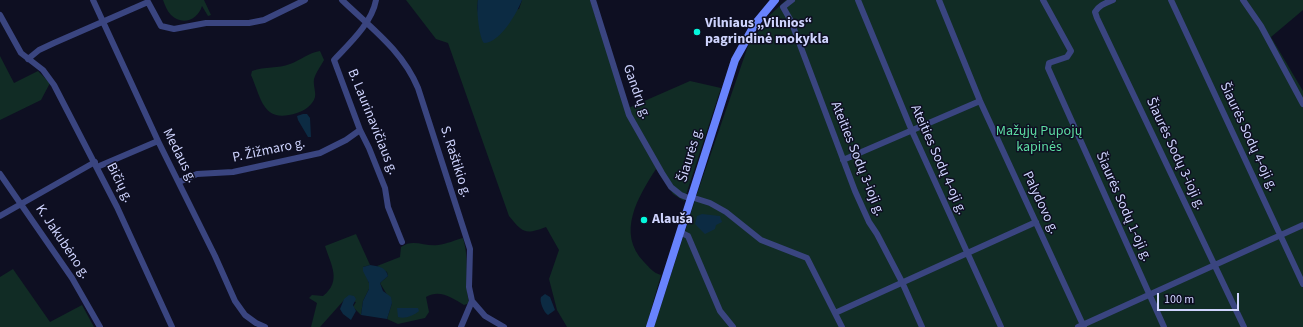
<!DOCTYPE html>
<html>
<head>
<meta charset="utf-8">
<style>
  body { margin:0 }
  #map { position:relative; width:1303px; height:327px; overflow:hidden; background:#0e0f22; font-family:"Source Sans 3",sans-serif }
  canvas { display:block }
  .scale { position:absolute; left:1157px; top:293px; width:82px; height:18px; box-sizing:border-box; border:2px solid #cfd4fe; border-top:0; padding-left:5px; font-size:12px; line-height:14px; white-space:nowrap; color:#cfd4fe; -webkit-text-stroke:3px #0e0f22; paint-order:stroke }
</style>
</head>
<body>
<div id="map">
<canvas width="1303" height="327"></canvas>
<div class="scale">100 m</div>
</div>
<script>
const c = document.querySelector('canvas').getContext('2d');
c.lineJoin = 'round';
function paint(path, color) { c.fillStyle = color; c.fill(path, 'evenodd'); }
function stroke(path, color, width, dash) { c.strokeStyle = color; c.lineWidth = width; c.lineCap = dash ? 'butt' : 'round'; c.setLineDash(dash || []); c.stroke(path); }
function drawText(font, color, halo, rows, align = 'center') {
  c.font = font + ' "Source Sans 3",sans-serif'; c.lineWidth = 3; c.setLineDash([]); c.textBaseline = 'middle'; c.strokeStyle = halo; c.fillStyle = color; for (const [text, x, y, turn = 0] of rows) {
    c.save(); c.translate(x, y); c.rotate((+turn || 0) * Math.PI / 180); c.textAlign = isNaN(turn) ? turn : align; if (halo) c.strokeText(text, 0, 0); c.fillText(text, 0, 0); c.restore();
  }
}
paint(new Path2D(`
  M163 0H204L211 15 208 16 202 6C198 20 182 26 171 15 167 11 165 5 163 0Z
  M406 0H478L477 8 479 17 519 9 522 0H590L626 109 690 81 721 88 684 201 673 194 656 169C638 197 616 233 644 262 650 268 653 273 661 275L646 327H567L557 310 549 279 559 250 546 227C525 235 523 233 509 216L448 43 436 39Z
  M786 0H1303V10L1271 37 1303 91V327H654L698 191 748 46 770 15Z
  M320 51 324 60C321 66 316 72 314 79 313 85 316 92 315 97 313 105 304 111 297 113 263 124 262 100 251 75L252 71C265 66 278 69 290 64 301 60 308 53 320 51Z
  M0 56 14 83 38 71 50 83 41 100 0 120Z
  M356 234 370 265 363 267 369 283V289L363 301 361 315 353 307 356 302 345 299 320 327H311L317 303 309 298 312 295 323 296C342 281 331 265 325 246Z
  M463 238C470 261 464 280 469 302L467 304 464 305C452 298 440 289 426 297L429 312 425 318 398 324 387 319 392 303 380 283 388 276 387 272 377 266 400 257 401 247C413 238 425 247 438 245 447 244 455 240 463 238Z
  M13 269 50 322 82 305 94 327H0V277Z`), '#112c25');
paint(new Path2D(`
  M478 0H522C517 13 500 43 484 43 479 38 476 7 478 0Z
  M303 114H307L310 118 311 137H308L298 120 297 116Z
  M702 214 720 216 722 222 716 225 715 229 705 234 695 224 697 216Z
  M370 265C378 266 386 267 388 276L380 283 383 291 391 297 392 303 387 319 361 315 363 301 369 289V283L363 271V267Z
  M545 294 550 297 555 310 548 315C544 313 539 301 541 297Z
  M349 295 354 296 356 299 353 305 356 311 351 320 343 314 340 309 344 299Z
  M397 308H418L419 311C413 316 405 319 398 317Z`), '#0c2b43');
stroke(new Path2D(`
  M93 0 158 141 215 256 235 301 245 315 256 323 265 327
  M342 0C371 28 402 50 418 88L470 249 469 287 472 301 461 327
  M376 0C372 23 349 44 334 60L360 130 369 148 385 188 388 207 402 242
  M593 0 629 115 662 173 671 187 681 195 691 199
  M792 0 783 7 791 21 855 191 869 222 877 234 902 282 922 327
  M858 0 912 131 1001 327
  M939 0 980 101 1084 327
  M1043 0 1071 51 1067 57 1049 63 1048 68 1164 327
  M1113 0C1106 3 1099 5 1095 12L1097 18 1244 327
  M1171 0 1303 284
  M1243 0 1261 26 1303 104
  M148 2 161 26 174 29 206 23H249L264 20 305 0
  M0 15 21 53 43 70 54 85 117 207 172 327
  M28 59 39 50 54 43 148 2
  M843 160 980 101
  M97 167 158 141
  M0 174 72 278 100 327
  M179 182 197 174 233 172 320 153 346 140 360 130
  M691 197 710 203 726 212 761 240 807 258 842 327
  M0 216 95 162
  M680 232 688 236 720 311 733 327
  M472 301 485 316 504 327
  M835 313 1036 222
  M1078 327 1303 225`), '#3a4580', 6);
stroke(new Path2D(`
  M650 327 735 60 755 24 775 0`), '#6883fd', 8);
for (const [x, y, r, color] of [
  [697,32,4,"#04f6dc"],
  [644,220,4,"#04f6dc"]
]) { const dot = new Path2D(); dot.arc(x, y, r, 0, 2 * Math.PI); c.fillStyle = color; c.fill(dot); stroke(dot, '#0e0f22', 1.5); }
drawText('bold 14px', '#cfd4fe', '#0e0f22', [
  ["Vilniaus „Vilnios“",705,24],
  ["pagrindinė mokykla",705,40],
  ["Alauša",652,220]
], 'left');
drawText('14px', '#cfd4fe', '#0e0f22', [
  ["Gandrų g.",636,92,70],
  ["B. Laurinavičiaus g.",372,122,68],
  ["Šiaurės Sodų 4-oji g.",1248,137,65],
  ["P. Žižmaro g.",269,151,-12],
  ["Šiaurės Sodų 3-ioji g.",1175,154,65],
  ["Šiaurės g.",691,155,-73],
  ["Medaus g.",179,156,63],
  ["Ateities Sodų 3-ioji g.",857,159,68],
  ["Ateities Sodų 4-oji g.",938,160,66],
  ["S. Raštikio g.",455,162,72],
  ["Bičių g.",119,183,63],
  ["Palydovo g.",1040,203,65],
  ["Šiaurės Sodų 1-oji g.",1123,207,66],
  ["K. Jakubėno g.",62,242,56]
]);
drawText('14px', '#5ddda2', '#0e0f22', [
  ["Mažųjų Pupojų",1039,132],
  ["kapinės",1039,148]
]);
</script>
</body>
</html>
